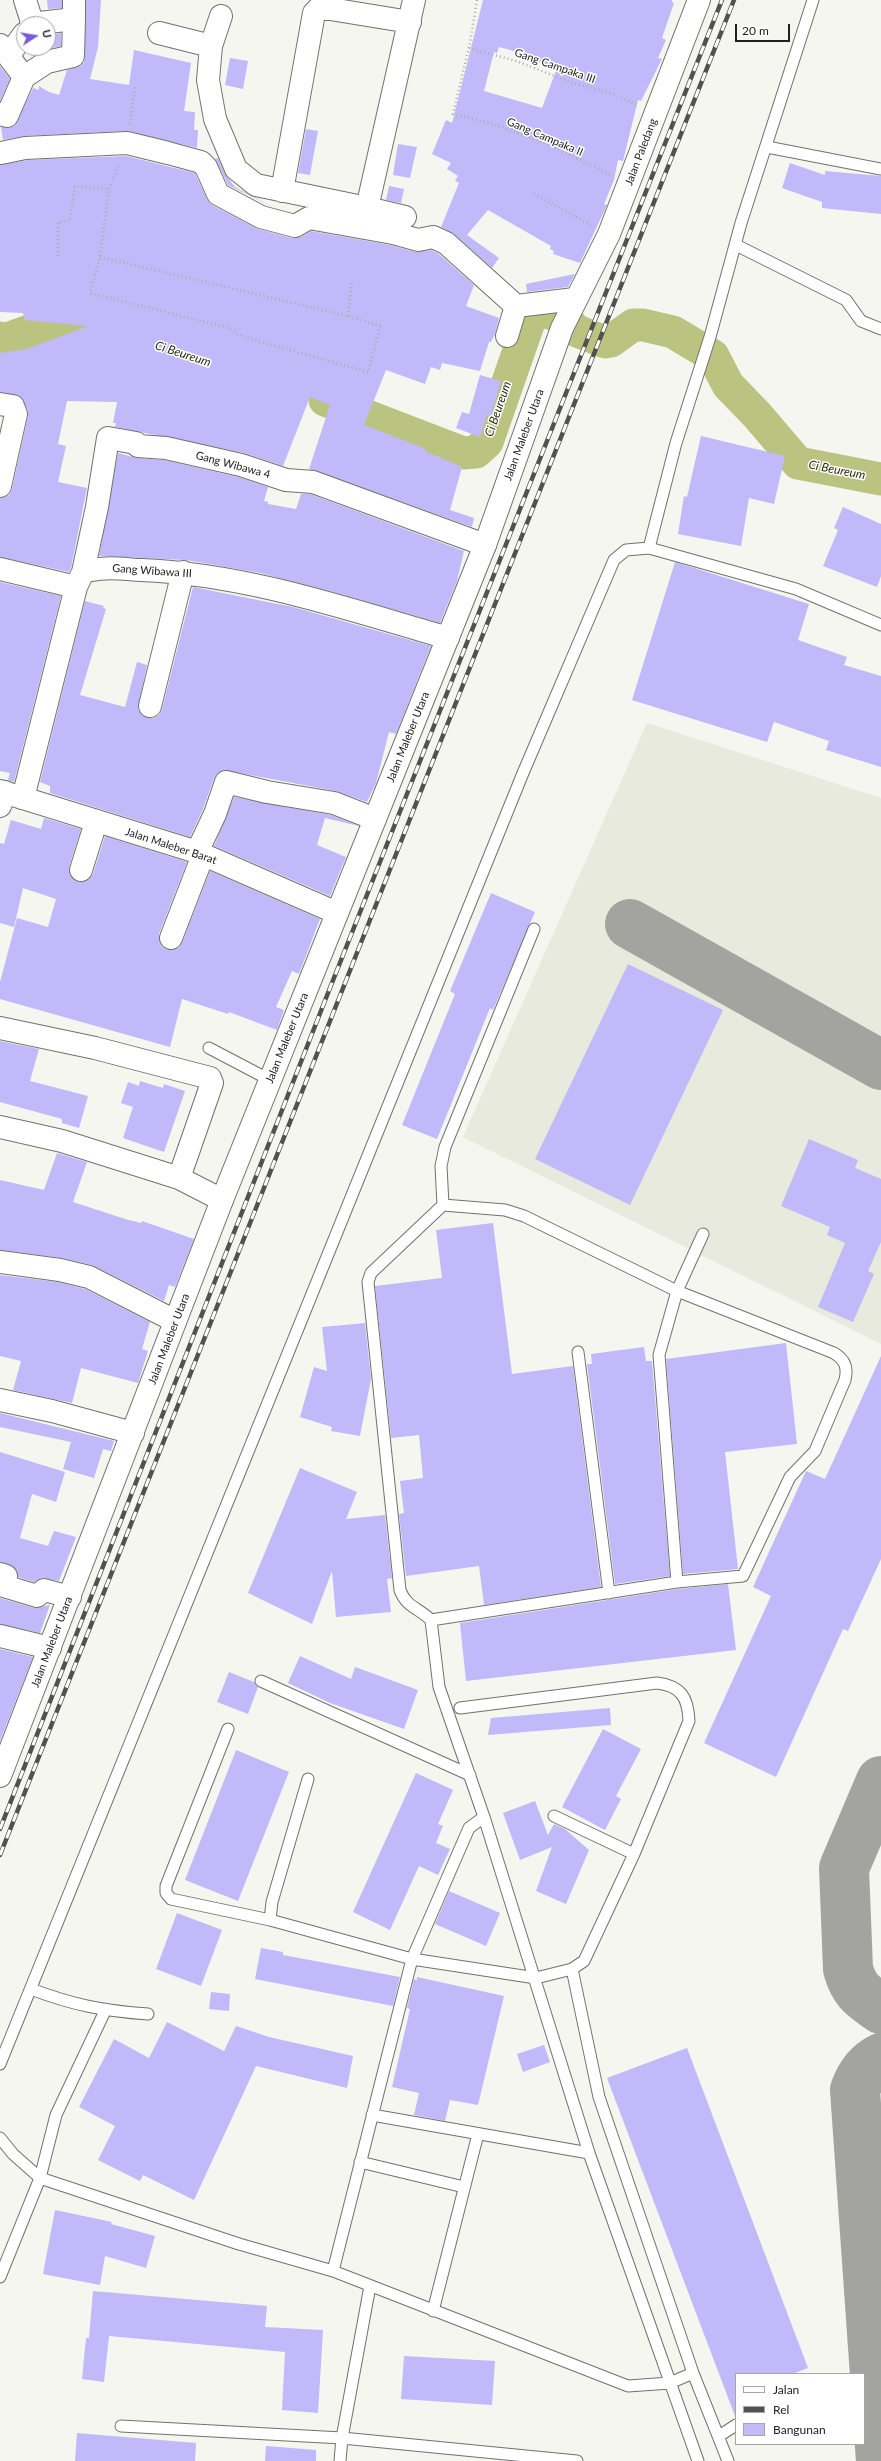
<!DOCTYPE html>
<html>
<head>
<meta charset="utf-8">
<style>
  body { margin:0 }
  #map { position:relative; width:881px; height:2461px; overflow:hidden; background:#f5f6f0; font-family:Lato,sans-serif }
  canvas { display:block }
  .legend { position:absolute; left:735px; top:2373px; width:130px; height:72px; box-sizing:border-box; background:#fff; border:1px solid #a6a6a5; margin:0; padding:5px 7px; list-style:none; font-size:12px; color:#20201e }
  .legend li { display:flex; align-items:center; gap:8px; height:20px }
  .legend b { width:20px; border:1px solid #a6a6a5 }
  .north { position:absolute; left:16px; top:16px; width:40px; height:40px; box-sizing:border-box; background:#fff; border:1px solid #a6a6a5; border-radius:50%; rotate:78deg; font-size:11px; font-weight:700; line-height:16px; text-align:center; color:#20201e }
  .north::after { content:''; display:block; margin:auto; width:14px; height:18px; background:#785dd7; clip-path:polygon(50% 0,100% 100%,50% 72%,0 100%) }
  .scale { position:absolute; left:735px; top:24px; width:55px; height:18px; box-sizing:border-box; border:2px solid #20201e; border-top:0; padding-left:5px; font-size:12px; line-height:14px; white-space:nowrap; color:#20201e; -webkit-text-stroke:3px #fff; paint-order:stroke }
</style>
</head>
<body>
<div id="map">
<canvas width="881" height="2461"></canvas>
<ul class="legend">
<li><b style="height:5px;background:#fff"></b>Jalan</li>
<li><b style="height:5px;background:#51524f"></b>Rel</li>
<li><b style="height:11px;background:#c1b9f9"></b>Bangunan</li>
</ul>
<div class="north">U</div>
<div class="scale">20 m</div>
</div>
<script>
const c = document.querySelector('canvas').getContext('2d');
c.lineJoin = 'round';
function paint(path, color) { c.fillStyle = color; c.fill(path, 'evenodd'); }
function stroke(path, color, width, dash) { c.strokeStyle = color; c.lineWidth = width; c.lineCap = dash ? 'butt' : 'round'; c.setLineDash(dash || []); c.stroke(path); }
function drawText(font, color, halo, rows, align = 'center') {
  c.font = font + ' Lato,sans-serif'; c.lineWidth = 3; c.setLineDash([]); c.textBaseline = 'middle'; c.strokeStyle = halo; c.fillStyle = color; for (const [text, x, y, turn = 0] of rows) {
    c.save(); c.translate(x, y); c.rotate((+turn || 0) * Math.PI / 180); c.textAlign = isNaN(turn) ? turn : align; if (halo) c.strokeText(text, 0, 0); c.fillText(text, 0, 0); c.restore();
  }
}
paint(new Path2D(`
  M647 723 881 798V1344L463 1137Z`), '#e8eadd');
stroke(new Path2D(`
  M0 338 7 339 32 330 58 325 86 328 127 338
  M325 400 463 453 476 452 487 442 531 316 536 312 544 311 562 317 577 331 605 342 611 341 633 325H643L673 332 713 356 728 385 757 415 798 463 881 479`), '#bac480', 33);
stroke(new Path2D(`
  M630 924 881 1065
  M881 1781 844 1868 848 1969C854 1991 863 1996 881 2009
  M881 2461 855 2090C860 2076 867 2065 881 2058`), '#a3a4a0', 50);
paint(new Path2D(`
  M47 0H62V8L48 9Z
  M86 0H101L98 47 90 79 129 85 134 50 191 63 184 111 195 112 194 130H198L197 148 126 131 24 136 3 140 1 127 9 128 15 125 33 88 39 90V86L49 92 59 95 67 70 80 66 84 62Z
  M483 0H672V2L674 3 662 38 666 40 658 58 662 59 641 101 638 100 623 161 618 160 614 180 604 204 607 205 580 263 553 254 554 251 550 249 551 246 488 210 467 235 499 258 492 268 454 234 441 227 459 183 455 181 458 176 447 169 451 163 432 154 446 120 452 123ZM499 47 536 57 534 61 557 68 542 108 484 91 494 52 497 53Z
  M61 33V46L44 50V48H48V35Z
  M230 58 248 61 243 89 225 85Z
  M0 66 10 79 0 101Z
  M306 129 318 131 310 175 298 173Z
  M398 144 417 147 410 178 393 175Z
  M126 156 195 173 207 199 212 205 258 229 292 238 301 237 311 231 390 245 415 252 431 250 439 254 474 285 466 306 499 318 495 334 491 342H489L480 371 442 363 440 370 431 367 425 384 386 370 364 425 411 443 426 449 425 451 462 467 450 510 474 518 472 527 309 469 330 405 310 397 283 466 244 453 115 427 116 423H113L117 402 67 401 58 444 66 446 58 482 87 488 71 568 69 572 0 557V498L9 495 12 489 28 416V410L21 397 0 392V353L27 349 88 326 25 320 23 313 0 312V165L27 160Z
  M218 158 225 174 235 187 273 207 228 185 215 159Z
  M790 163 825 175V171L881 176V214L822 208V202L782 188Z
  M389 186 404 189 401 203 386 200Z
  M575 274 568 287 527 292 526 284Z
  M480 375 501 381 491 416 487 415 480 437 456 428 462 412 469 414Z
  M701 436 785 456 774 504 749 498 741 546 678 534 684 496 687 497Z
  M118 453 137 458 164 460 238 477 268 487 264 501 268 502V504L296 509 301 494H310L464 551 457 581 440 623 337 593 260 573 186 560 99 556Z
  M843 507 881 524V576L877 587 823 566 838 530 834 528Z
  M675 562 809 604 798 640 847 657 844 665 881 676V767L826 750 829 741 774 722 767 742 632 700Z
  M0 582 61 596 14 782 8 780 10 773 0 771Z
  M193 587 293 607 431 646 396 734 389 732 376 783 367 802 336 791 223 770 214 778 203 809 190 837 50 793V786L40 782 85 601 104 606 103 608 106 609 80 695 125 707 137 662 147 665 138 709 142 715 153 718 159 715 162 709Z
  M234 797 331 815 359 826 325 818 317 845 346 857 330 896 214 846Z
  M44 818 81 829 69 867 72 878 78 882 89 879 93 874 105 836 187 862 159 934 161 946 167 950 179 948 182 943 210 871 320 919 299 974 292 971 276 1007 284 1010 277 1030 229 1012 228 1014 182 999 170 1047 0 999V982L17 918 48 927 56 899 23 888 14 927 0 923V843L4 844 11 820 41 829Z
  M491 893 535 912 493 1010 490 1008 437 1139 402 1125 455 994 450 991Z
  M628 964 723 1010 630 1205 535 1159Z
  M0 1041 39 1049 30 1081 88 1096 79 1128 62 1123V1119L0 1102Z
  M140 1081 163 1088 164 1084 185 1091 164 1152 123 1138 133 1107 121 1103 128 1082 139 1086Z
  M809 1139 858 1160 855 1168 881 1179V1242L868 1271 874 1274 853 1322 818 1307 845 1243 827 1235 830 1227 781 1206Z
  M57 1153 87 1162 73 1202 125 1219 141 1223 142 1221 194 1239 175 1287 169 1285 164 1301 92 1265 62 1258 0 1250V1180L44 1190Z
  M493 1223 512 1374 573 1366 601 1587 484 1605 479 1566 406 1576 399 1514 404 1513 400 1481 423 1478 419 1435 391 1438 375 1286 442 1278 436 1230Z
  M0 1275 58 1282 85 1289 150 1322 142 1349 148 1351 138 1383 81 1368 72 1403 13 1390 21 1361 0 1356Z
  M365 1323 371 1379 360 1436 331 1431 332 1427 300 1417 314 1367 327 1371 322 1327Z
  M786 1343 797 1444 725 1452 738 1569 683 1574 666 1359Z
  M644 1347 646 1361H652L670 1576 615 1584 587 1364H592L591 1354Z
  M881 1356V1559L848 1631 843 1629 776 1777 704 1743 771 1596 753 1587 806 1471 825 1479Z
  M0 1413 114 1441 111 1451 103 1449 94 1478 63 1469 71 1442 0 1427Z
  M0 1452 65 1472 56 1502 32 1494 20 1538 48 1546 54 1531 76 1537 59 1581 42 1578 34 1582 18 1577 15 1567 0 1562Z
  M300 1468 357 1492 346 1519 385 1515 392 1578 387 1579 391 1612 336 1617 332 1571 312 1624 248 1593Z
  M728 1584 736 1650 466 1681 460 1623 678 1589Z
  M0 1598 34 1608 50 1605 40 1633 0 1624Z
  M0 1649 33 1657 0 1741Z
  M300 1656 351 1679 355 1667 418 1690 404 1729 330 1703 288 1683Z
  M229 1672 254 1682 258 1687 248 1714 217 1702Z
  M610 1708 611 1725 488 1735 491 1718Z
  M603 1729 641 1749 616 1796 621 1799 605 1830 562 1807Z
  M236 1750 289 1772 238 1901 185 1880Z
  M416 1773 453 1790 438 1824 443 1826 436 1843 450 1849 438 1875 419 1866 390 1930 353 1912Z
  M535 1801 548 1835 554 1824 565 1829 589 1850 566 1904 536 1891 552 1847 520 1860 503 1813Z
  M449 1891 500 1913 486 1946 435 1924Z
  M177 1913 222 1930 201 1986 156 1969Z
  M261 1948 283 1952V1955L400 1977 393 2006 255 1979Z
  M417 1977 504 1996 478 2105 450 2100 445 2121 414 2115 419 2093 392 2087 410 2009 407 2008 414 1979 417 1980Z
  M211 1992 230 1994 229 2011 209 2009Z
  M167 2022 224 2051 236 2026 269 2037 353 2056 347 2088 256 2066 194 2200 143 2175 140 2181 98 2160 115 2126 79 2107 114 2039 149 2058Z
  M544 2045 550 2062 523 2072 517 2054Z
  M687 2048 808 2368 792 2374H736L735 2416 607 2078Z
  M55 2210 112 2222 111 2224 155 2236 146 2268 105 2256 100 2285 43 2274Z
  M93 2291 267 2306 265 2327 323 2330 318 2413 282 2410 285 2352 109 2336 104 2382 82 2379 86 2338H89Z
  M404 2356 495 2361 492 2405 401 2399Z
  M77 2433 196 2443 195 2461H75Z
  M266 2446 316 2450V2461H265Z`), '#c1b9f9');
const service = new Path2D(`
  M767 147 881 169
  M736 245 846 300 861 321 881 329
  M649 548 796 589 881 625
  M209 1048 270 1080
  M443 1205 505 1210 524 1216 677 1291 834 1353C845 1360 848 1367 845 1380L815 1451 790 1477 743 1576 677 1582 431 1620C419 1608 406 1607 400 1590L368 1282 371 1273Z
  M443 1205 441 1166 445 1147 534 929
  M578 1352 609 1593
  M677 1582 659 1355 677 1291 703 1234
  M431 1620 439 1687 484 1817 589 2153 698 2461
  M261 1681 470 1775
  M228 1729 166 1886V1893L171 1899 270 1920
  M308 1779 272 1902 270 1920 412 1959 536 1978 572 1969 584 1961 634 1854 689 1721C688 1697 681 1686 657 1683L460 1708
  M554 1816 634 1854
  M572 1969 599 2097 693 2373 728 2461
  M31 1989C73 2005 104 2011 148 2014
  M0 2064 523 773 614 560 626 550 649 548 676 443 710 337 741 223 813 0
  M372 2115 589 2153
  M0 2138 13 2154 40 2178 56 2115 105 2011
  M360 2162 464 2187
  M333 2271 412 1959 469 1828 484 1817
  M0 2277 40 2178 239 2244 333 2271 628 2386 670 2383 693 2373
  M433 2311 478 2134
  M121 2426 342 2438 577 2461
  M719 2436 736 2425
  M340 2461 342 2438 370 2286`);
const minor = new Path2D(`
  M25 0 32 22
  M221 16 211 46 208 80 215 119 236 169 256 185 367 208 414 0
  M74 19V0
  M159 33 211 46
  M0 45 24 77 7 116 0 114
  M9 55 24 34
  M24 77 47 62 73 56 74 19 31 24
  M1 153 25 148 127 143 168 153 201 162 206 167 218 194 261 217 295 226 309 218 393 233 418 240 433 237 446 243 516 306 575 299
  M282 191 314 13 318 9H330L410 22
  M367 208 405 217
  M507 336 516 306
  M0 404 13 406 16 414 0 486
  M0 569 76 587
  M83 572 97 507 108 438 136 443 138 446 166 448 241 465 286 480 313 482 485 545
  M150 706 183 572
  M23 798 76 587 83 572C101 566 122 569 141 570 246 574 347 609 448 638
  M0 806 5 792
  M197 852 215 814 226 782 267 792 334 803 375 819
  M81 870 96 822
  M171 938 203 855
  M0 1028 95 1048 210 1078 212 1083 179 1178 222 1200
  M0 1127 62 1141 179 1178
  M0 1262 60 1270 89 1277 175 1321
  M0 1400 52 1411 133 1433
  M0 1574 6 1576 4 1586 37 1596 44 1590 70 1597
  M0 1636 50 1648`);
const tertiary = new Path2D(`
  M0 791 197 852 337 913
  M0 1776 222 1200 485 545 562 328 609 234 699 0`);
stroke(service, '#71726d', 13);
stroke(minor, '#71726d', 24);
stroke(tertiary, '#71726d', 24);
stroke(new Path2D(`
  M477 0 470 43 453 114 490 123 538 140 611 175
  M469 48 516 61 570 82 613 94 637 105
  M130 124 135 87
  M534 194 591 225
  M58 256V222L70 221 75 186 109 189
  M100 257 348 316 380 326 368 372 251 339 237 334 229 328 90 293 100 257 109 189 120 163
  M348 316 352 280`), '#acada8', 2.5, [1, 3]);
stroke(service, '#fff', 11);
stroke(minor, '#fff', 22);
stroke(tertiary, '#fff', 22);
const rail = new Path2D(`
  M0 1829 328 993 722 0
  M0 1855 734 0`);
stroke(rail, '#51524f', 4.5);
stroke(rail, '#fff', 3, [9]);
drawText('11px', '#20201e', '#fff', [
  ["Gang Campaka III",555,66,19],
  ["Gang Campaka II",545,137,23],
  ["Jalan Paledang",641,152,-69],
  ["Jalan Maleber Utara",524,435,-70],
  ["Gang Wibawa 4",233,465,15],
  ["Gang Wibawa III",152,571,4],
  ["Jalan Maleber Utara",408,737,-68],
  ["Jalan Maleber Barat",171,846,18],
  ["Jalan Maleber Utara",287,1038,-68],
  ["Jalan Maleber Utara",169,1339,-69],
  ["Jalan Maleber Utara",52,1642,-69]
]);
drawText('italic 12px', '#2a2d0f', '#fff', [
  ["Ci Beureum",183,354,18],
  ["Ci Beureum",498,409,-71],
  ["Ci Beureum",837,470,11]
]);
</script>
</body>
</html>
